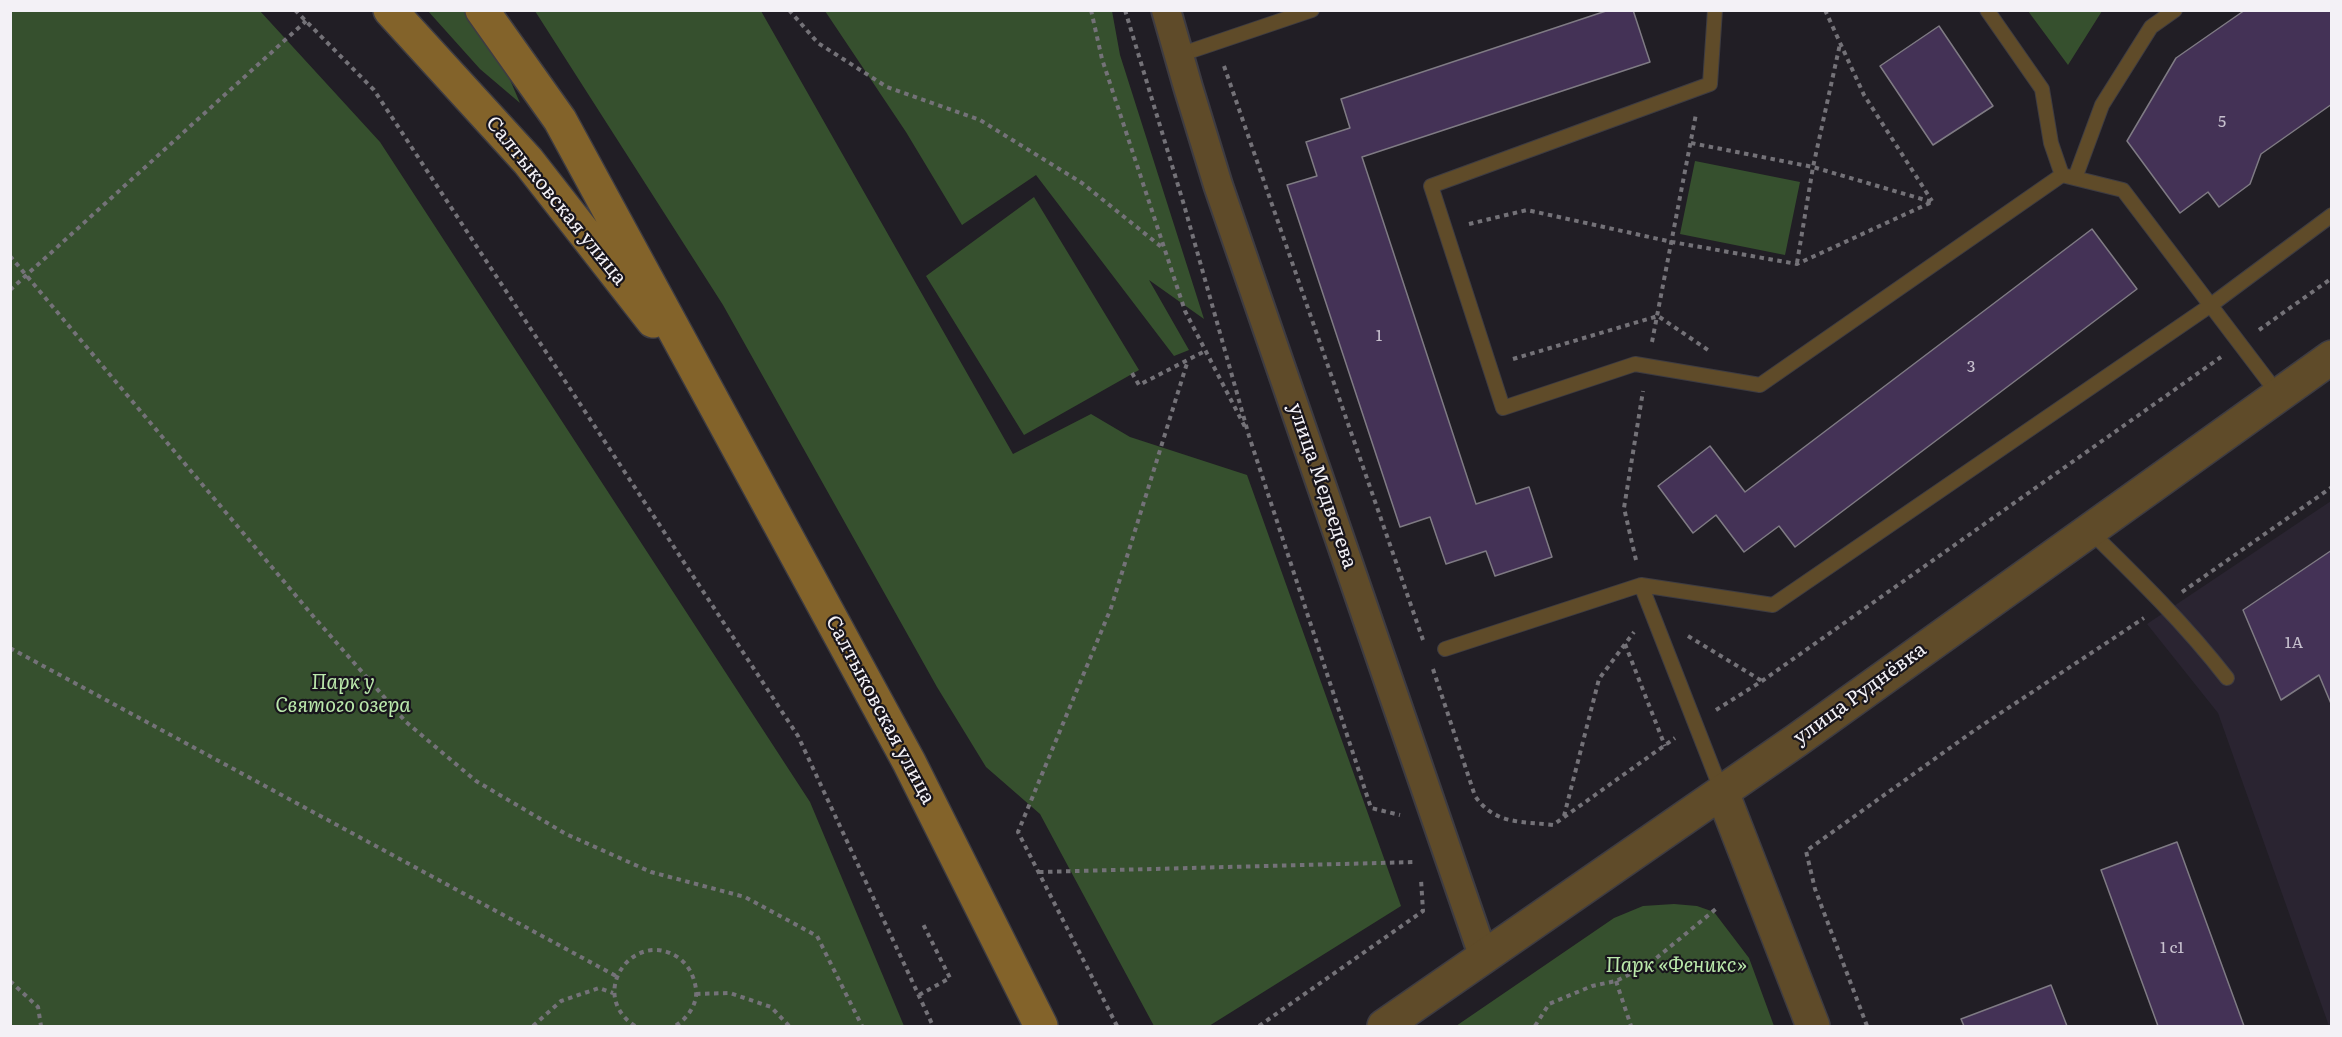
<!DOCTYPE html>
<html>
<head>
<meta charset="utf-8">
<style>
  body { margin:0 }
  #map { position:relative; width:2342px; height:1037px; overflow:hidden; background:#211e25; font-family:Literata,serif }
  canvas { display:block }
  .frame { position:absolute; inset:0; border:12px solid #f3f1f6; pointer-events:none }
</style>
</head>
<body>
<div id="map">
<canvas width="2342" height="1037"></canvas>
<div class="frame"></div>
</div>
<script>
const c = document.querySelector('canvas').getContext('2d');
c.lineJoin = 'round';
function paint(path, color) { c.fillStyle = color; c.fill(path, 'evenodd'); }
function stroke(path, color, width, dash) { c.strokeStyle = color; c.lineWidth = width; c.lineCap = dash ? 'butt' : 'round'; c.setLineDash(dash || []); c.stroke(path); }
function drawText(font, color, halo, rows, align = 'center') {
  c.font = font + ' Literata,serif'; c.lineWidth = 4.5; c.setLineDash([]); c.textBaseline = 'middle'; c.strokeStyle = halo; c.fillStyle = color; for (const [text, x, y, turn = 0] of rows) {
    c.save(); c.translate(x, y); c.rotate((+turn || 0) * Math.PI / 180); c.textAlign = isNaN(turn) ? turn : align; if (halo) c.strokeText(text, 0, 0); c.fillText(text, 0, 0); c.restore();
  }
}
paint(new Path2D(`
  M2331 501V1026H2329L2218 713 2147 624Z`), '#2a2431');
paint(new Path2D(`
  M10 11H260L380 142 810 802 904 1026H11Z
  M428 11H468L499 54 520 103 480 69Z
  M535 11H761L1013 454 1091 414 1130 437 1247 475 1401 906 1209 1026H1154L1040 814 986 767 937 687 723 305Z
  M825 11H1112L1120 55 1204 319 1149 280 1189 350 1174 356 1036 175 962 225 906 132Z
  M2028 11H2102L2068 65Z
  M1695 161 1800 182 1785 255 1680 234Z
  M1034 197 1139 370 1024 435 926 276Z
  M1674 904 1697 906 1714 912 1749 958 1774 1026H1456L1614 918 1643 906Z`), '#36502e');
const building = new Path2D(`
  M1609 10H1633L1650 62 1362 157 1476 504 1529 487 1552 557 1495 576 1486 551 1446 564 1430 517 1400 527 1287 185 1317 176 1306 142 1350 128 1341 99Z
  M2245 10H2332V104L2261 154 2250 184 2219 207 2208 192 2180 213 2127 141 2176 58Z
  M1939 26 1993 106 1933 145 1880 66Z
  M2092 229 2137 289 1795 547 1779 526 1744 552 1716 515 1693 533 1658 486 1710 446 1745 492Z
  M2332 550V706L2319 675 2281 700 2243 610Z
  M2177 842 2244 1026H2158L2101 870Z
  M2051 985 2067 1026H1964L1961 1019Z`);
paint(building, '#443256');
stroke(building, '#7f7b84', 1.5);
const service = new Path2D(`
  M1715 10 1710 84 1431 186 1503 408 1635 364 1760 385 2062 175 2123 190 2278 394
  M1987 10 2042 89 2051 143 2062 175
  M1179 55 1312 10
  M2075 178 2102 105 2151 27 2175 10
  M2089 530C2138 578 2185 624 2227 678
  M1641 585 1722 792
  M1445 649 1641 585 1773 605 2211 305 2332 215`);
const minor = new Path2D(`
  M1166 10 1188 87 1218 185 1484 958`);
const tertiary = new Path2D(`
  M1722 792 1813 1026
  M1384 1026 1797 740 2332 357`);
const secondary = new Path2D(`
  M390 10 528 161 653 321
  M482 10 560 120 909 762 1041 1026`);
stroke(service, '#3e3c42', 16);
stroke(minor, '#3e3c42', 32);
stroke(tertiary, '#3e3c42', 36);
stroke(secondary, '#3e3c42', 36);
stroke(new Path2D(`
  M295 10 374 90 798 736 933 1026
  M789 10 818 43 887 87 980 120 1082 183 1164 249
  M1091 10 1102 59 1185 311 1245 427
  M1125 10 1184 205 1249 436 1371 808 1400 815
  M1825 10 1864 95 1932 201
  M1224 66 1423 640
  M1691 143 1813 167 1932 202
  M1469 224 1527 210 1672 242 1797 264 1932 202
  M10 256 313 616 406 722 476 781 566 834 651 872 745 897 817 936 862 1026
  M1797 263 1813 167 1840 44
  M10 290 306 21
  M2259 330 2332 278
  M1652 342 1696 114
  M1513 359 1658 316 1708 350
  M1132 373 1139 385 1205 351
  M1636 560 1624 508 1643 391
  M2182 592 2332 487
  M1688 636 1762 681
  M1625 644 1665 746
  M10 648 616 976
  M1433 669 1475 796C1495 825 1521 821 1553 825L1675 738
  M1716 710 1762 681 2221 357
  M1564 816 1599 679 1634 632
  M1039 872 1416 862
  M10 981 38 1007 41 1026
  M1616 981 1631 1026
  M696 994 730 993 771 1007 789 1026
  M919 995 950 978 922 922
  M533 1026 561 1001 599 988 613 993
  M635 1026C586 994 634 927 679 958 689 966 694 976 696 989 698 1004 687 1019 675 1026
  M1117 1026 1018 832 1111 608 1188 360
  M1259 1026 1423 911 1421 879
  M1535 1026 1549 1004 1592 986 1616 981 1648 965 1717 908
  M1867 1026 1815 889 1806 851 1975 730 2144 618`), '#747278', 4, [4.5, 4.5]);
stroke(service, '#5f4b29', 14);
stroke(minor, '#5f4b29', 28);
stroke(tertiary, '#5f4b29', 33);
stroke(secondary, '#83632a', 33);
drawText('16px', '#c7c1ce', null, [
  ["5",2222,122],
  ["1",1379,336],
  ["3",1971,367],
  ["1А",2294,643],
  ["1 с1",2172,948]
]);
drawText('20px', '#f3f1f6', '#18151c', [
  ["Салтыковская улица",556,201,51],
  ["улица Медведева",1322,486,71],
  ["улица Руднёвка",1860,694,-36],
  ["Салтыковская улица",880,710,62]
]);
drawText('italic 20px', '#bae8ab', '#18151c', [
  ["Парк у",343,683],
  ["Святого озера",343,706],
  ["Парк «Феникс»",1676,966]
]);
</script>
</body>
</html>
